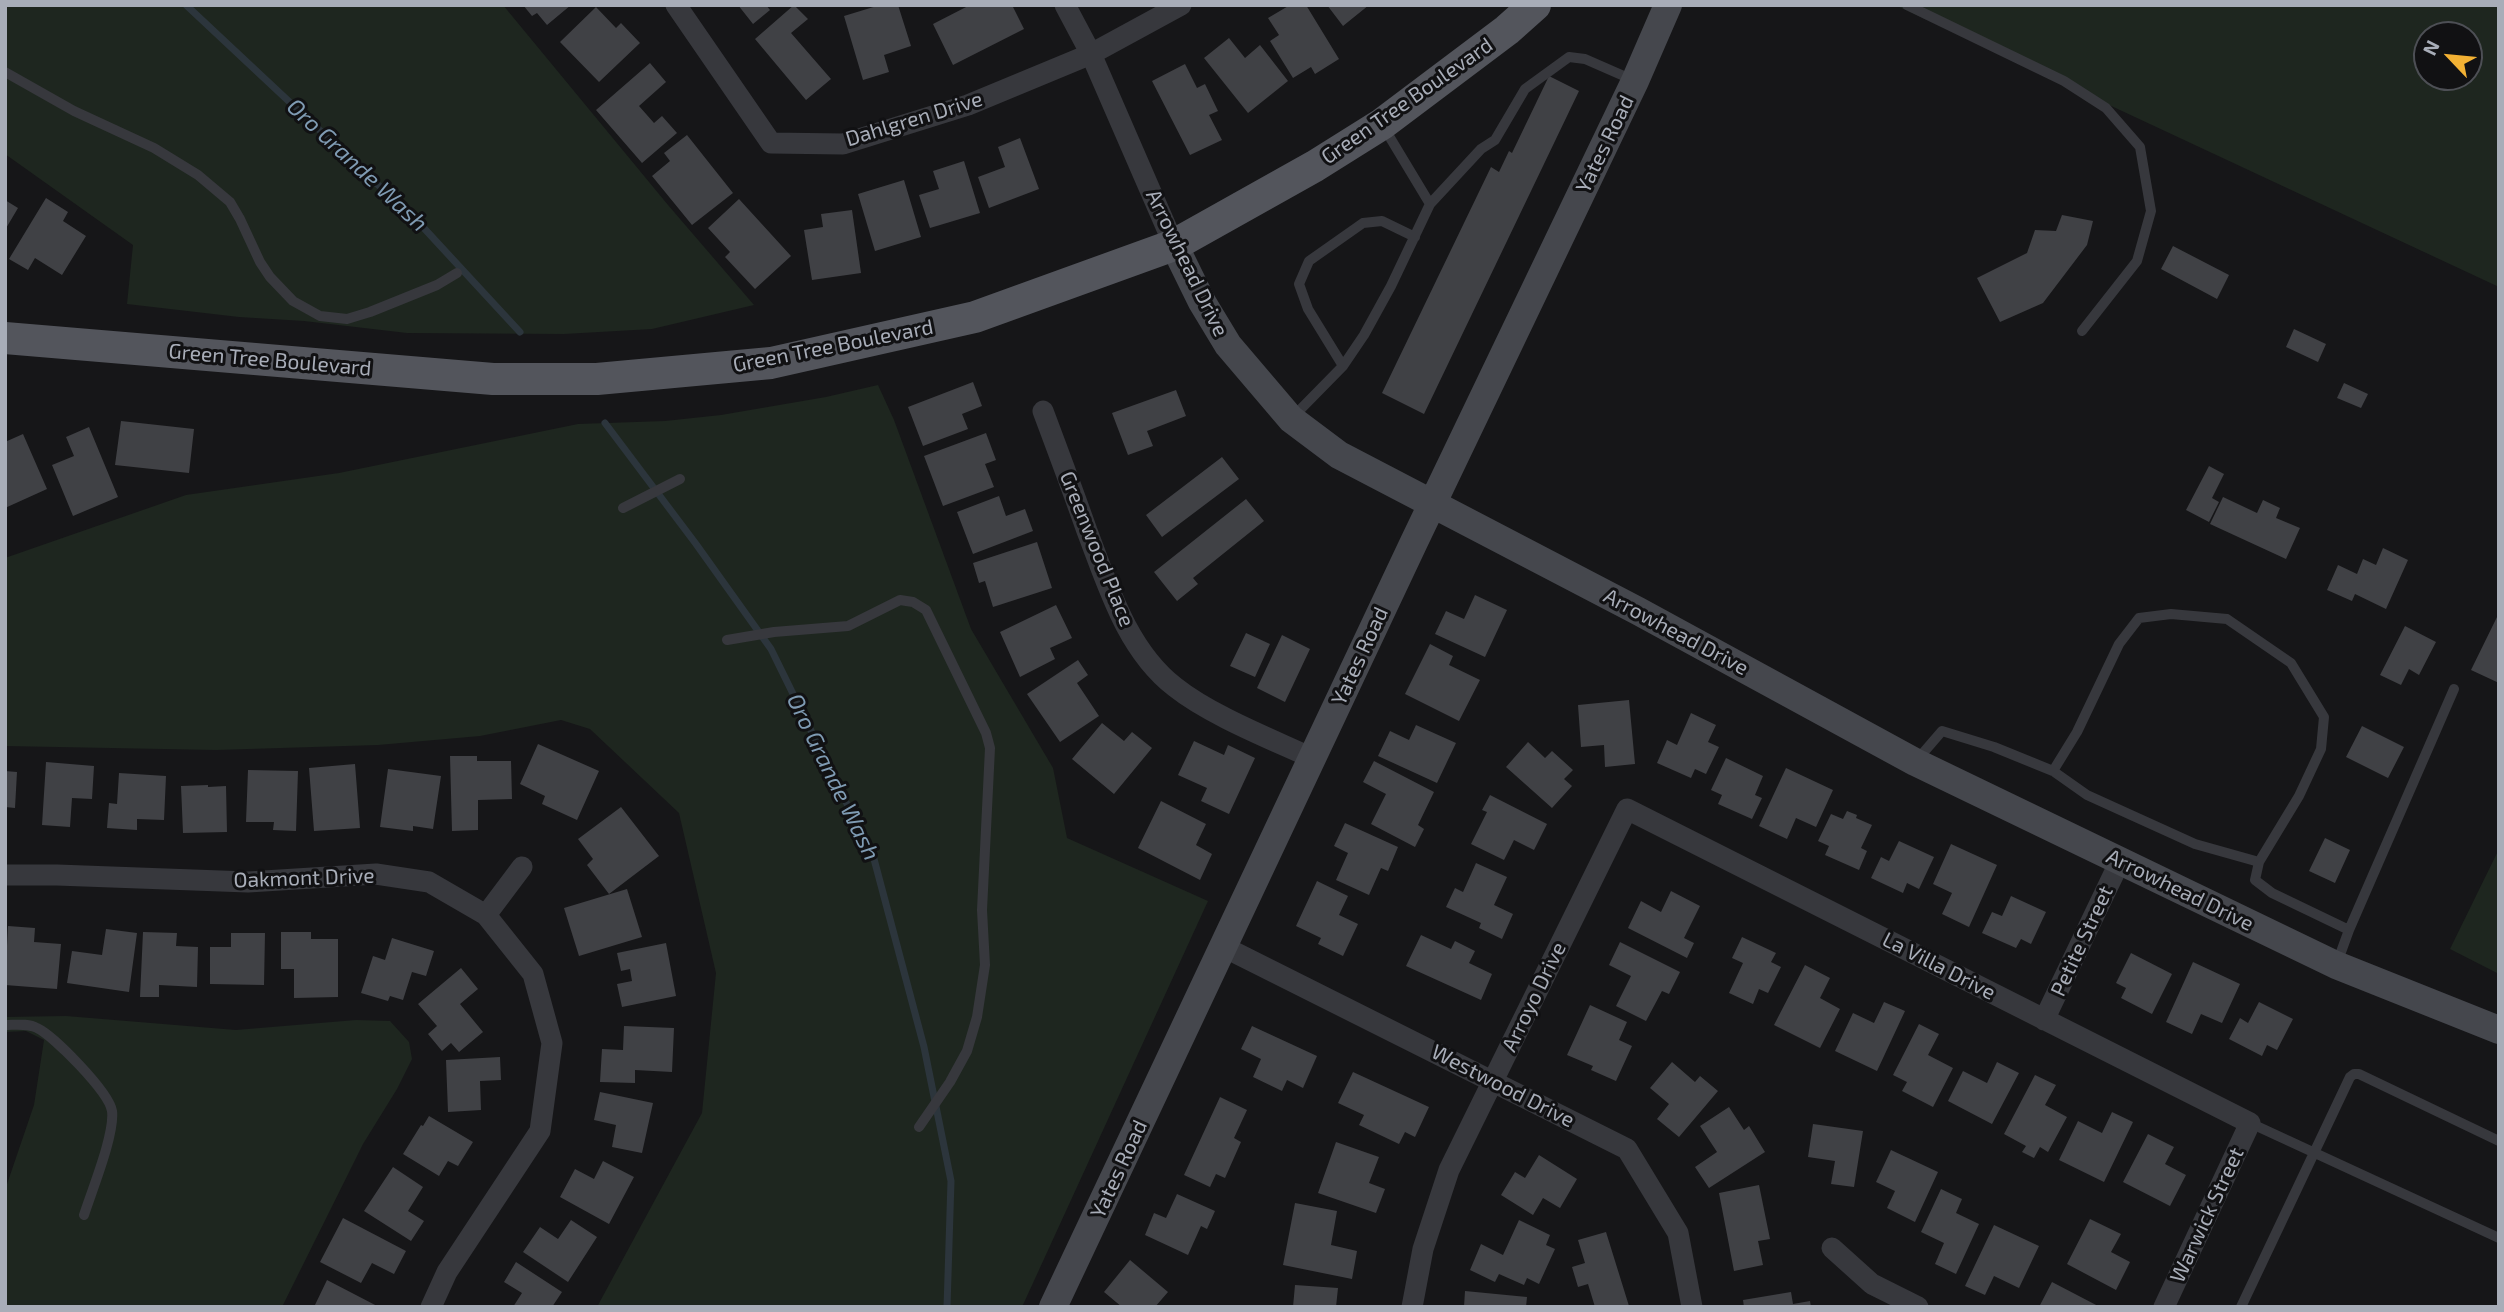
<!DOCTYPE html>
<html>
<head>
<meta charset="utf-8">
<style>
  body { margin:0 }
  #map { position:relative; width:2504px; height:1312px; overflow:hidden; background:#161618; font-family:"Exo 2",sans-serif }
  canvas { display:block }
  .frame { position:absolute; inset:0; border:7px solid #a8adb8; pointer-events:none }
  .north { position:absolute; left:2413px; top:21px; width:70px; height:70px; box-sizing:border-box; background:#111113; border:2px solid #4d4f55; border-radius:50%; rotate:296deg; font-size:19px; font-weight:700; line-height:28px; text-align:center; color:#a8adb8 }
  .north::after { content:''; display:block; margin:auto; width:24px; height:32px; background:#f2b134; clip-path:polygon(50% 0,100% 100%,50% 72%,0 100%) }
</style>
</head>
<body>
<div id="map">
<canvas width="2504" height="1312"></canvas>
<div class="frame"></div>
<div class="north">N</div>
</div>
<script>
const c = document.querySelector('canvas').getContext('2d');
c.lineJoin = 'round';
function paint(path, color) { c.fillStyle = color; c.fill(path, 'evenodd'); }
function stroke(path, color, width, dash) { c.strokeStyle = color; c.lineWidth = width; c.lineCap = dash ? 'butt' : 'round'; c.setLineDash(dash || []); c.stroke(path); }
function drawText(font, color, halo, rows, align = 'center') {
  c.font = font + ' "Exo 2",sans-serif'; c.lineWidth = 6; c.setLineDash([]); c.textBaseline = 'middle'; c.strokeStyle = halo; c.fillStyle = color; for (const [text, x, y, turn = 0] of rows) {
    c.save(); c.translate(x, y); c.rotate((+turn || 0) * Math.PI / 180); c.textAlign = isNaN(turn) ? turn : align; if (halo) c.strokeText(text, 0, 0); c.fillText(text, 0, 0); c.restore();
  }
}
paint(new Path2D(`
  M5 5H503L668 205 754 305 652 329 564 334 407 333 304 321 239 317 127 304 133 245 5 154Z
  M1895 5H2499V287ZM2427 35H2469V77H2427Z
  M878 385 894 420 971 629 1053 768 1067 838 1208 901 1022 1307H597L702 1113 716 973 679 813 590 729 561 720 480 736 378 745 216 750 5 746V558L186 495 339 473 578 424 665 421 721 415 826 397Z
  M2499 849V974L2450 949Z
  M66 1016 236 1030 356 1020 390 1021 409 1042 412 1059 397 1089 363 1144 282 1307H5V1190L34 1105 44 1040 26 1031 5 1032V1017Z`), '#1e261f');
stroke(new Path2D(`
  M186 5 423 227 520 332
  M605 423 696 544 771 649 874 859 924 1047 951 1181 947 1307`), '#2c353c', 7);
paint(new Path2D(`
  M523 5H571L547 25 537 13 532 16Z
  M738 5H766L770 10 753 24Z
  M794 5 808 19 791 33 831 79 806 100 755 39Z
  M880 5H898L911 46 884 55 889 72 863 80 844 16Z
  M970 5H1012L1024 29 953 65 933 24Z
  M1290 5H1306L1339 59 1315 74 1311 67 1293 78 1270 41 1279 35 1268 18Z
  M1327 5H1369L1343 26Z
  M596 7 616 28 621 23 640 43 599 82 560 42Z
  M1229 38 1245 58 1260 45 1288 81 1248 113 1204 58Z
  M650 63 666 82 639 106 654 123 662 116 677 133 642 163 596 110Z
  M1185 64 1197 88 1205 84 1218 111 1209 115 1222 140 1190 155 1152 81Z
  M1549 76 1579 91 1424 414 1382 393 1491 167 1499 172 1509 151 1512 153Z
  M687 135 733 193 692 225 652 176 670 161 664 153Z
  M1020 138 1039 189 989 208 978 177 1005 167 998 147Z
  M964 161 980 213 930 228 919 195 939 189 933 171Z
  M904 180 921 237 875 251 858 194Z
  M46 198 68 212 63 221 86 236 62 275 35 258 28 270 9 259Z
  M739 199 791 256 755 289 725 257 730 252 708 228Z
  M5 200 18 208 5 230Z
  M852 210 861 273 812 280 804 230 823 227 821 214Z
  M2062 215 2093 221 2087 245 2043 303 2000 322 1977 278 2027 253 2035 230 2056 231Z
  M2173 246 2229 275 2217 299 2161 269Z
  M2294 329 2326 344 2318 362 2286 347Z
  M973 382 982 406 962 414 968 429 923 446 908 407Z
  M2344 383 2368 394 2361 408 2337 398Z
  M1176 390 1186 416 1147 431 1153 446 1128 455 1112 413Z
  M121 421 194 429 189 473 115 465Z
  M89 427 118 497 73 516 52 465 74 456 66 437Z
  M986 433 996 460 985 464 994 487 943 506 924 456Z
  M23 434 47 489 5 508V442Z
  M1222 457 1239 479 1162 537 1146 515Z
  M2209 466 2224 474 2212 498 2219 502 2209 522 2186 510Z
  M999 496 1006 516 1025 509 1033 531 973 554 957 512Z
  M2223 497 2257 513 2263 500 2280 508 2276 518 2300 528 2286 559 2210 524Z
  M1246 499 1264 521 1193 578 1198 584 1177 601 1154 572Z
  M1037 542 1052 588 993 607 985 581 979 583 973 563Z
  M2383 548 2408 560 2386 609 2355 594 2352 601 2327 590 2338 565 2357 574 2363 559 2376 565Z
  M1475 595 1507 610 1485 657 1435 634 1446 611 1464 619Z
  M1056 605 1072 638 1050 648 1055 659 1020 677 1000 632Z
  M2497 617 2499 618V683L2471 670Z
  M2405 626 2436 642 2419 675 2409 669 2401 685 2380 675Z
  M1246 633 1270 644 1255 677 1230 666Z
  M1282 635 1310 649 1285 702 1257 688Z
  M1430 644 1453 656 1449 665 1480 680 1459 721 1405 694Z
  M1078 660 1088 675 1077 683 1099 716 1060 742 1027 694Z
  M1629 700 1635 764 1605 767 1604 745 1581 747 1578 705Z
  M1691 713 1716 725 1708 742 1719 747 1706 774 1695 769 1691 778 1657 763 1667 740 1677 745Z
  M1102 723 1124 741 1132 732 1152 748 1114 794 1072 759Z
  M1416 725 1456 743 1437 783 1378 756 1390 731 1409 740Z
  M2362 726 2404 747 2388 778 2346 757Z
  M1194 741 1224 755 1228 745 1255 758 1229 814 1201 801 1207 788 1178 775Z
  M1528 742 1545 758 1552 751 1573 770 1564 779 1572 786 1552 808 1506 767Z
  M538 744 599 771 577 820 542 804 545 796 520 784Z
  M450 756H477V761H511L512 799 478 800V830L452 831Z
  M1726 758 1763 776 1755 795 1762 798 1752 819 1718 804 1722 795 1711 790Z
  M1374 761 1434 792 1418 825 1424 829 1415 847 1371 824 1386 794 1363 782Z
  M46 762 94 766 92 799 72 798 70 827 42 825Z
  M355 764 360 828 314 831 309 768Z
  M1786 768 1833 790 1816 827 1796 818 1787 839 1759 826Z
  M388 769 441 776 433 829 413 826V831L380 827Z
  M248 770 298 771 296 831 273 830 274 822H246Z
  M5 771 17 772 15 808 5 807Z
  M119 773 166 776 164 820 137 819V830L107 828 109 803 117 804Z
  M208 785V787L226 786 227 832 183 833 181 786Z
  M1490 795 1547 824 1534 850 1514 840 1504 860 1471 844 1487 812 1482 810Z
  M1161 801 1206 824 1196 845 1212 854 1200 880 1138 848Z
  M621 807 659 856 609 894 587 865 593 859 578 839Z
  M1847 811 1857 815 1856 818 1872 825 1861 848 1867 851 1859 870 1825 855 1829 846 1818 841 1831 814 1843 819Z
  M1345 823 1398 847 1388 871 1381 868 1369 895 1336 880 1348 853 1334 846Z
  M2325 838 2350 850 2335 883 2309 871Z
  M1899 841 1934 857 1919 889 1907 883 1903 893 1871 878 1881 857 1889 861Z
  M1951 844 1997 865 1969 927 1942 914 1952 893 1933 884Z
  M1476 863 1507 877 1494 905 1513 914 1502 939 1479 928 1481 923 1446 907 1455 888 1463 892Z
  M1317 881 1348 896 1339 915 1358 924 1343 956 1318 944 1321 938 1296 926Z
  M627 889 642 937 579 956 564 908Z
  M1671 891 1700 906 1684 938 1694 943 1687 958 1628 928 1641 901 1661 912Z
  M2011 896 2046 912 2031 944 2021 939 2016 948 1982 933 1992 912 2002 916Z
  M8 926 35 928 34 942 61 944 57 989 5 985Z
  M106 929 137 933 129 992 67 983 72 951 102 955Z
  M143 932 177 933 176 946 198 947 197 987 159 985V997H140Z
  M281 932H311V939H338V997L294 998V969H281Z
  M231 933H265L264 985 210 984V947H231Z
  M1421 935 1451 949 1455 941 1475 951 1469 963 1492 974 1481 1000 1406 966Z
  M1742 937 1776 953 1771 962 1781 967 1768 993 1759 989 1753 1004 1729 993 1743 963 1732 958Z
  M392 938 434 951 426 976 412 972 403 1000 390 996 388 1001 361 993 373 956 385 960Z
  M1620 942 1680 972 1669 994 1662 991 1646 1021 1616 1006 1631 976 1609 965Z
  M666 943 676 996 622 1007 617 984 632 981 630 969 621 971 617 953Z
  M2131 953 2172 974 2152 1014 2121 998 2126 988 2116 983Z
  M2193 962 2240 984 2222 1023 2201 1014 2192 1034 2166 1022Z
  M1805 965 1830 978 1820 998 1840 1009 1820 1048 1774 1025Z
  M461 968 478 989 460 1004 483 1032 459 1052 451 1043 442 1051 428 1034 437 1026 418 1004Z
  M1884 1002 1905 1011 1877 1071 1835 1051 1853 1013 1874 1023Z
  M2259 1002 2293 1019 2277 1050 2267 1045 2262 1056 2229 1039 2240 1018 2248 1023Z
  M1590 1005 1627 1022 1619 1040 1632 1046 1616 1081 1591 1070 1593 1066 1567 1055Z
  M1919 1024 1939 1034 1928 1055 1953 1068 1933 1107 1902 1091 1907 1082 1893 1075Z
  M624 1026 674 1028 672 1072 635 1070V1083L600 1082 602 1049 623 1050Z
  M1252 1026 1317 1056 1303 1088 1287 1080 1282 1091 1253 1077 1261 1059 1241 1049Z
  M500 1057 501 1080 480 1081 481 1110 448 1112 446 1060Z
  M1672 1062 1695 1082 1700 1076 1718 1091 1679 1137 1657 1119 1669 1104 1650 1088Z
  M1997 1062 2019 1073 1992 1124 1948 1101 1963 1071 1987 1083Z
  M1353 1072 1429 1107 1415 1137 1405 1132 1399 1144 1359 1125 1364 1115 1338 1103Z
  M2035 1075 2056 1085 2045 1105 2067 1117 2048 1152 2040 1147 2034 1158 2022 1152 2026 1146 2004 1134Z
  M600 1092 653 1103 642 1153 612 1147 616 1125 594 1120Z
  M1220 1097 1247 1110 1234 1138 1241 1142 1225 1178 1216 1174 1210 1187 1184 1175Z
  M1729 1107 1744 1130 1749 1126 1765 1152 1709 1188 1695 1167 1717 1152 1700 1126Z
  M2112 1112 2133 1122 2104 1182 2059 1160 2078 1121 2102 1133Z
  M429 1116 473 1142 458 1166 448 1161 439 1176 403 1154 421 1125 423 1126Z
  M1813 1124 1863 1131 1854 1187 1831 1184 1835 1161 1808 1157Z
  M2148 1134 2174 1147 2165 1164 2186 1175 2170 1206 2123 1182Z
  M1336 1142 1379 1157 1369 1183 1385 1189 1376 1213 1318 1193Z
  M1891 1150 1938 1172 1915 1222 1887 1208 1895 1191 1876 1182Z
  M1539 1155 1577 1179 1560 1208 1543 1198 1533 1215 1501 1195 1515 1172 1525 1178Z
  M603 1161 634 1177 609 1224 560 1197 575 1169 594 1179Z
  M393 1167 423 1187 408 1211 424 1221 411 1241 364 1211Z
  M1759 1185 1770 1239 1758 1241 1763 1265 1734 1271 1719 1193Z
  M1941 1189 1962 1199 1956 1213 1979 1224 1956 1274 1935 1264 1944 1243 1921 1232Z
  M1177 1194 1215 1211 1207 1229 1201 1226 1188 1255 1145 1235 1154 1213 1166 1218Z
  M1295 1203 1337 1211 1331 1245 1357 1251 1352 1279 1283 1265Z
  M343 1218 406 1251 394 1274 372 1263 361 1283 320 1262Z
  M2090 1219 2121 1234 2111 1252 2130 1262 2116 1290 2067 1264Z
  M571 1220 597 1237 568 1282 523 1252 540 1227 558 1239Z
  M1519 1220 1550 1235 1546 1245 1555 1249 1539 1284 1527 1278 1524 1285 1499 1274 1495 1282 1470 1270 1481 1244 1503 1255Z
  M1994 1225 2039 1246 2019 1288 1994 1276 1985 1295 1965 1286Z
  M1606 1232 1629 1306 1627 1307H1595L1588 1284 1578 1287 1572 1267 1585 1263 1578 1240Z
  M1130 1260 1168 1292 1155 1307H1122L1104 1292Z
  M516 1262 562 1292 552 1307H513L522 1293 504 1282Z
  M327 1280 379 1307H314Z
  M2052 1282 2100 1307H2039Z
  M1295 1285 1338 1288 1336 1307H1293Z
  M1465 1291 1527 1297 1526 1307H1464Z
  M1791 1292 1793 1304 1810 1301 1811 1307H1744L1743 1300Z`), '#404145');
stroke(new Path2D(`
  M1907 5 2064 81 2106 108 2140 147 2151 211 2137 261 2082 331
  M5 72 74 111 154 148 198 175 230 202 240 219 260 262 270 277 293 301 320 316 347 319 370 312 437 285 457 273
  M1383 126 1430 204
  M1343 366 1308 309 1299 284 1309 261 1363 223 1382 221 1415 237
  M1291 419 1343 366 1364 335 1391 286 1430 204 1481 149 1495 140 1525 89 1569 57 1585 59 1633 80
  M623 508 680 479
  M727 640 774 632 848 626 900 600 913 602 926 610 986 733 990 748 982 910 985 965 977 1017 967 1051 950 1082 919 1127
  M1917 760 1942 731 1994 747 2053 771 2077 732 2119 644 2139 618 2171 614 2227 619 2291 663 2324 717 2321 749 2299 796 2259 862 2255 880 2272 893 2349 930 2337 963
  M2053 771 2087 795 2195 844 2259 862
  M2349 930 2454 689
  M5 1025C15 1025 28 1023 37 1028 54 1036 109 1092 112 1111 115 1134 92 1190 84 1215
  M2250 1123 2499 1238
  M2241 1307 2350 1077 2354 1074H2359L2499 1141`), '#37383d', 10);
stroke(new Path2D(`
  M676 5 771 143 843 144 968 105 1091 54 1181 5
  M1065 5 1091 54 1174 245
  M1043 411C1058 451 1073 491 1087 531 1108 586 1127 650 1175 687 1210 715 1271 739 1312 758
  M5 875H57L248 882 376 874 429 882 486 915 533 974 552 1043 540 1131 447 1272 431 1307
  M486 915 522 867
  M1224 947 1627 1149 1678 1233 1692 1307
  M2044 1020 2120 861
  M1832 1248 1872 1284 1918 1307
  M1412 1307 1423 1249 1449 1170 1627 809 2250 1123 2164 1307`), '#37383d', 21);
stroke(new Path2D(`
  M1174 245 1202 302 1228 345 1291 419 1339 455 1638 611 1915 762 2336 965 2499 1030
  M1053 1307 1414 542 1635 81 1668 5`), '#45474d', 28);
stroke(new Path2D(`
  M5 338 493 379H597L771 363 975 317 1174 245 1315 166 1382 124 1507 30 1535 5`), '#53555c', 32);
drawText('21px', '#a8adb8', '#111113', [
  ["Green Tree Boulevard",1407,101,-35],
  ["Dahlgren Drive",914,119,-17],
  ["Yates Road",1605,144,-64],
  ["Arrowhead Drive",1187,263,64],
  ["Green Tree Boulevard",833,346,-11],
  ["Green Tree Boulevard",270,360,5],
  ["Greenwood Place",1097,549,68],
  ["Arrowhead Drive",1676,632,28],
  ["Yates Road",1360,656,-65],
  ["Oakmont Drive",304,878,-2],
  ["Arrowhead Drive",2180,890,26],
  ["Petite Street",2082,941,-65],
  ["La Villa Drive",1939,966,27],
  ["Arroyo Drive",1534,997,-64],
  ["Westwood Drive",1503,1086,27],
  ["Yates Road",1119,1169,-65],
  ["Warwick Street",2207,1215,-65]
]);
drawText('italic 23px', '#7f9bb3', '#111113', [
  ["Oro Grande Wash",357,165,43],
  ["Oro Grande Wash",833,777,64]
]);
</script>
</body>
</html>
